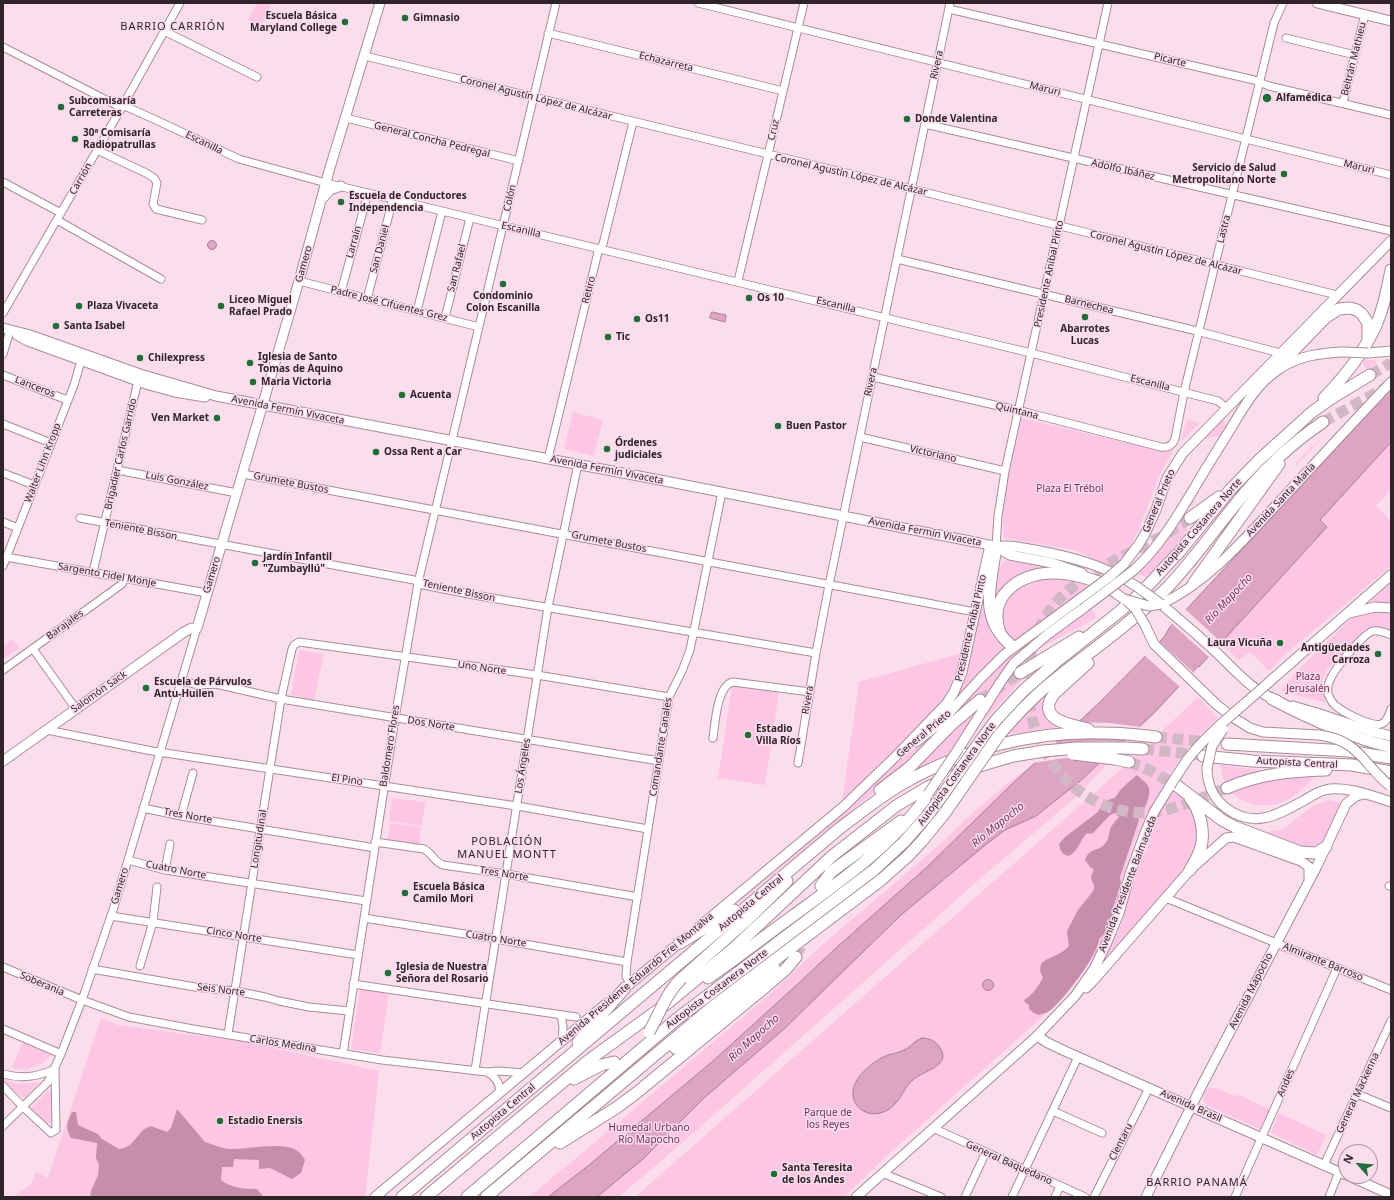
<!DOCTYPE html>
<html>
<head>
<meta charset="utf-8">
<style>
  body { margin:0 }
  #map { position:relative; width:1394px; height:1200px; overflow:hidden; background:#fbddec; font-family:"Noto Sans",sans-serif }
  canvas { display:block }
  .frame { position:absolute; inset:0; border:4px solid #2f242a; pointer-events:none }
  .north { position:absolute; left:1338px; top:1144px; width:40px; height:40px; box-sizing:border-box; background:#fbddec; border:1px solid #a9939e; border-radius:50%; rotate:297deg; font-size:11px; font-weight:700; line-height:16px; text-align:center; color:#2f242a }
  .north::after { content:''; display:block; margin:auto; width:14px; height:18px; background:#206c3a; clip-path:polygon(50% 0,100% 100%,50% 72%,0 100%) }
</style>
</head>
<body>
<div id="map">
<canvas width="1394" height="1200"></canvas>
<div class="frame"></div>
<div class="north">N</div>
</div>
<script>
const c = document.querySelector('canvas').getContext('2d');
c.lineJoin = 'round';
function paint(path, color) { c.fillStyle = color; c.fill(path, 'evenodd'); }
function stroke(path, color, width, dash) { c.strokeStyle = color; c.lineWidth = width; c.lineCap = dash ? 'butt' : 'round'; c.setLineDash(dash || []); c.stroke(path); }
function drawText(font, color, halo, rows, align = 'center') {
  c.font = font + ' "Noto Sans",sans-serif'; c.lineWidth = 3; c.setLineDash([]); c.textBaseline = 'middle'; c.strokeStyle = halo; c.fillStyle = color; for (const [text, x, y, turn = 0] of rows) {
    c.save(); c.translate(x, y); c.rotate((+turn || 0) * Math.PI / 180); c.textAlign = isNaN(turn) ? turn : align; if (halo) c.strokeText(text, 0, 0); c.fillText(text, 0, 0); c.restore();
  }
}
paint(new Path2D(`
  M257 3H272L261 26 248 20Z
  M1363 360H1375L1377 363 1367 370 1363 364Z
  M1391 391V490L1376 506 1391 521V566L1288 652 1269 671 1250 652 1239 660 1221 644 1178 688 1077 796 982 877 699 1128 619 1197H529L593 1144 777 988 814 952 945 840 969 816 1013 779 1035 764 1084 720 1161 641Z
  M573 412 603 420 594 456 564 449Z
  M1021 418 1161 451 1174 450 1160 474 1138 531 1127 552 1113 568 1075 550 1004 538C998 499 1013 456 1021 418Z
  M1222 418 1227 426 1220 436 1205 438 1192 452H1190Z
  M1187 420 1200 423 1181 441Z
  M1324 436 1296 466 1295 465 1306 452Z
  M1192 498 1196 502C1185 509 1184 514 1183 526L1188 530 1156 569 1147 577 1143 576 1137 573 1160 549Z
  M991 555C986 590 974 626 1007 650L939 719 948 705Z
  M1007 560 1056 568 1004 587 993 601C995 590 995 564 1007 560Z
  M1053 576 1077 581 1089 587 1014 645 1004 635 1000 606 1021 584Z
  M1391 582V635L1385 632 1363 634 1327 670 1322 679V691L1326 703 1281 691 1292 677 1343 626Z
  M1076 607H1078L1024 648 1010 663 952 751 909 773 928 745 880 787 738 903 725 913 712 921 893 765 932 735 945 724 1005 660Z
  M1091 609 1094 612 1096 618 1038 649 1016 669 1018 672 1015 679 1021 676 1022 680 985 719 983 717C993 701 1003 683 1015 668 1034 646 1066 625 1091 609Z
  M12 639 19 648 3 659V646Z
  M299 650 324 654 314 700 291 695Z
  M962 653 954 681 941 705 883 761 878 768 842 802 859 682Z
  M732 685 779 692 765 785 718 778Z
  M1198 697 1218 718C1211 725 1203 732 1196 739 1171 767 1146 811 1133 846 1123 873 1118 903 1107 930 1096 956 1077 982 1058 1003L893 1150 844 1197H635L1126 765Z
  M1040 700 1043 701C1042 715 1046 723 1059 727L1007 734 1026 713Z
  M1220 765 1315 777C1306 785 1297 795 1287 800 1265 811 1234 805 1224 780 1222 776 1222 770 1220 765Z
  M1173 788 1183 798 1187 809H1191C1196 820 1199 832 1197 845 1194 869 1157 902 1141 920 1129 933 1118 947 1105 959L1121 924 1141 855 1151 830Z
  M392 798 425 802 422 826 389 821Z
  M1330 800 1341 803C1337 813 1331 836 1324 843 1312 857 1277 838 1263 833L1283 829 1313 806Z
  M390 823 421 827 419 846 387 842Z
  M360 989 389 993 380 1053 351 1049Z
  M101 1018 118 1025 246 1042 379 1071 365 1197H13L31 1184 36 1172 48 1178Z
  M23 1042 51 1055 43 1063 26 1070 12 1068Z
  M3 1079 19 1084 40 1082 25 1098 22 1097 3 1082Z
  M1207 1088H1216L1234 1096 1240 1095 1270 1110 1262 1128 1260 1129 1208 1106 1204 1102 1203 1098Z
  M48 1091 51 1093V1123H46L31 1108Z
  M1279 1113 1326 1135 1317 1155 1271 1133Z`), '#fcc6e4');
paint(new Path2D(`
  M1137 775C1140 778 1142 780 1145 782 1155 791 1145 806 1141 816L1137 817 1139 820 1120 877 1121 883 1112 911V918L1104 934 1099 939C1099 954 1061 1004 1048 1012 1046 1013 1042 1014 1039 1015L1034 1013 1029 1009V1005L1025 1002 1024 1000C1033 995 1038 986 1043 978L1040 971 1041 964C1049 956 1062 955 1069 946L1067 931 1078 910 1094 890V884L1092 882 1091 876 1094 870 1090 867 1085 860C1089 848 1098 851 1104 845 1110 838 1108 834 1111 827 1113 824 1116 820 1119 817L1115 813 1110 815 1093 833 1086 834C1079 842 1079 850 1069 856L1063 854 1060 849 1059 844 1065 837 1098 812C1101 804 1107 799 1115 798 1120 788 1129 782 1137 775Z
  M177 1109 205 1142 223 1148 230 1149C247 1149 280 1142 294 1149 299 1151 302 1155 305 1160L301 1173 292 1179 270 1168 259 1169V1160L234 1159 233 1167H222L221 1180C231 1188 244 1189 257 1189L263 1196 266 1197H90L91 1191 98 1175 99 1165 96 1158 97 1143 71 1138C65 1128 67 1122 72 1112H76L78 1125 98 1134 102 1139 119 1149 124 1148 130 1145 144 1129 151 1126 167 1132 171 1128Z`), '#c68ead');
const water = new Path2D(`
  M207.5 245a4.5 4.5 0 1 1 9 0a4.5 4.5 0 1 1-9 0Z
  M712 312 726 315 725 322 710 318Z
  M1391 390V442L1320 520 1327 527 1199 667 1198 666 1155 712 1080 781 1036 816 1005 830 984 846 901 915 784 1029 704 1098 643 1159 597 1197H548L589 1165 713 1061 800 982 836 948 927 867 1011 785 1100 702 1164 637 1170 627Z
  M982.5 985a5.5 5.5 0 1 1 11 0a5.5 5.5 0 1 1-11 0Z
  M922 1038C928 1038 934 1040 938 1045 955 1066 923 1070 913 1080 905 1086 902 1097 895 1104 877 1124 847 1111 854 1086 857 1076 870 1065 878 1060 886 1054 896 1054 904 1050 911 1047 914 1041 922 1038Z`);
paint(water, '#dea4c4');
stroke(water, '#aa7e96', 1);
paint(new Path2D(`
  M1184 608 1223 644 1210 658 1171 623Z
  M1158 640 1193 672 1180 687 1144 655Z
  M1076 722 1109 723 1142 727 1128 739 1087 738Z
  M1103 741 1125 742 1104 762 1081 758H1066L1032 763 1054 743Z`), '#fbddec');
stroke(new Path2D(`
  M1370 375 1391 363
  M1323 422 1385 388
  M1190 518C1179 526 1167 534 1155 540 1117 560 1073 577 1048 613 1000 685 1041 801 1131 812 1164 817 1197 799 1227 788
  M980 700 1020 673
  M1156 737 1227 744
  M1143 749 1200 755
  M1129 762 1147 769 1176 785
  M796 957 802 943 812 913
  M626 1059 660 1053`), '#d2b8c5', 11, [11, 5.5]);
const minor = new Path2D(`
  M698 3 1391 175
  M949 9 1254 80 1269 86 1391 115
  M164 31 257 77
  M548 33 783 91
  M1286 38 1355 55
  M3 47 118 106 127 107 156 120 239 159 326 183 1031 353 1218 401 1223 405 1226 409
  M365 56 916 190 1337 295
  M1343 103 1365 14
  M346 118 519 161
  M925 124 1391 231
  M97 150 146 173 154 178 157 183 153 204 156 209 202 220
  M3 182 61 213
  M57 220 161 279
  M897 259 1193 330 1280 353
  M299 281 479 327
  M738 281 804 3
  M341 292 368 193
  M367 299 393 199
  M417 311 442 211
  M3 313 122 107 180 3
  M445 318 470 218
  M3 354 10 331
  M3 375 67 400
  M873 377 1025 412 1161 447C1168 448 1172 446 1175 439L1184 392 1274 23 1283 3
  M3 424 51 443
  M860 437 1005 471
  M548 459 598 252 603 244 633 122
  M117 470 237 493
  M3 473 34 485
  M243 474 975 612
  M80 518 414 580 423 585 474 595 816 653
  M3 522 18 528
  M996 547 998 516 1005 471 1108 3
  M6 557 207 593
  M3 566 74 385 81 361
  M93 572 138 381
  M1391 635C1386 633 1379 630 1373 631 1363 634 1337 666 1332 676 1329 681 1327 688 1328 694 1330 699 1332 703 1336 706 1344 713 1372 727 1381 724 1387 722 1389 715 1391 709
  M33 649 76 709
  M3 670 122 584 125 578
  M181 681 199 685 216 684 281 699 659 761
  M47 730 152 751 523 807 648 829
  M713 738C715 724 717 685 733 682L810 692
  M798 763 816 653 829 585 950 3
  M143 808 181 816 375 848
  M181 816 193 773
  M375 842 424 849C432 853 434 862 443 865L506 874 638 897
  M128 860 165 870 366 901
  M165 870 170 844
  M1389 886H1391
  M1166 898 1391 990
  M111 916 358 955
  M364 918 496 939 627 962
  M140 966 153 922 157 887
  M3 967 82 1000 129 1017 193 1029 382 1060 487 1072 499 1071 524 1073
  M92 969 195 987 235 991 265 997 279 1001 309 1007 349 1011
  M353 984 576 1017
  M630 984 626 976 627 962 669 697 682 671 690 650 722 492
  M561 1015 563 1027 562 1041
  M3 1029 61 1054
  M228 1034 281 699 292 649 294 645 299 642 537 675 669 697
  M343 1054 395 718 418 583 556 3
  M475 1070 548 607 578 464
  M487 1072C496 1077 501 1084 499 1094
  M3 1074C22 1079 37 1077 55 1069L56 1130 51 1133 23 1107 3 1086
  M1357 1094 1391 1108
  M1053 1111 1102 1133
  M3 1126 48 1082 61 1054 82 1000 114 907 197 628
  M933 1128 1085 1197
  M1324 1165 1391 1021
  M882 1173 941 1197
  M965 1197 986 1152
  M1012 1197 1078 1057
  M1055 1197 1060 1186
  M1094 1197 1149 1088
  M1235 1197 1337 968
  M1329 1197 1339 1172`);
const major = new Path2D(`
  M1317 3 1391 21
  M323 198 330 190 341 186
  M3 328 30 335 140 374 216 396 665 481 980 543 996 547 1010 555 1052 563 1082 573
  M17 335 28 341 149 385 175 392 205 397
  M1368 353 1391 351
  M996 547C1009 544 1022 548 1035 550 1071 557 1105 565 1136 586
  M1124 564 1139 544 1145 534 1156 510 1167 478 1183 453 1391 241
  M1134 570C1160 546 1177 517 1195 487 1206 468 1218 449 1230 430 1243 408 1257 383 1279 369 1298 356 1320 353 1343 352
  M1104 585 1124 599
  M1349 613 1375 607 1391 608
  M1145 625 1154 644 1217 705 1234 718 1250 728 1263 732 1319 735
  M1268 683 1391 575
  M1277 700C1253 692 1235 670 1217 653 1199 636 1180 620 1161 604 1209 582 1245 538 1281 500 1318 460 1354 421 1391 382
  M1293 706 1320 714 1370 731 1391 736
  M916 742 940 723 980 679 1005 654 1077 601
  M959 748 1000 683 1014 663 1048 634 1085 607
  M3 761 184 632 192 628H197L299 281 329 171 380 3
  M1207 768C1207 783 1213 798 1226 808 1254 829 1277 815 1303 801 1310 797 1317 792 1325 790 1344 785 1373 796 1391 802
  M699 927 843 807 894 758 947 703 954 692 962 672 990 545
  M1086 988 1093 981 1190 870 1226 838 1234 837 1301 861 1309 867V878
  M620 992 684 939
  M1037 1036 1048 1043 1067 1052 1346 1175
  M1349 1176 1391 1195
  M375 1197 607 1003
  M856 1197 1037 1036 1075 996 1094 969 1107 942 1119 913 1130 874 1145 833 1154 812 1170 786
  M1146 1197 1202 1085 1317 866 1346 804 1356 796 1364 794`);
const highway = new Path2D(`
  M1271 374 1326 317 1339 309 1350 308 1357 310 1362 314 1368 323V340
  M1324 398C1347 374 1369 347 1380 315 1385 301 1388 285 1391 270
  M1190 518 1219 497
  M996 547C991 584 978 618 1012 646
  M1193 584 1279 464
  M1000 633C987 597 1017 575 1050 573 1067 572 1083 577 1099 582
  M1088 663 1054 694C1035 720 1071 725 1088 729
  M1020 673 1079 637
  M1272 699C1310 719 1349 737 1391 747
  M999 735C1017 714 1036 694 1058 677 1094 649 1132 622 1166 589 1191 563 1212 533 1235 505 1260 473 1289 445 1323 422
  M981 740 996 720 1023 691 1056 662 1119 612 1141 593 1181 550 1229 491 1260 459 1312 412 1335 396 1370 375
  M1227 744 1348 751 1391 758
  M1125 748 1143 749
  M1203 756 1253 761 1352 765 1391 772
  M1115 759 1129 762
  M1176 785 1222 820 1235 827 1300 852 1316 853 1326 847
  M1227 788C1259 774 1291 771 1326 770
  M880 790 910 767 952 724 980 700
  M1190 798C1200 810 1205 831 1201 847 1199 855 1194 863 1190 870
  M821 886 831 872 839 866 901 821
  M680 943 734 910
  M682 978 745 922 787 881
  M708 978C737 958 765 936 794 915 842 880 890 847 925 799
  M578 1042 625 988
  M675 1048 692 1036 744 995 774 968
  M574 1079 601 1065 614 1062
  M560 1143 616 1108 635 1094 764 988 786 969 796 957
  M402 1197 840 828C860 813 880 797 902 784 963 749 1035 730 1105 733 1122 733 1139 735 1156 737
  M426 1197 589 1060 669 1002 734 948 832 856 896 806 928 787 966 770 1013 756 1044 751
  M467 1197 678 1018 874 870 904 842 927 816 944 793
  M486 1197 711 1008 881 880 908 856 922 841 944 814 967 781`);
stroke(minor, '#a88c9b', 9);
stroke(major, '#a88c9b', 11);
stroke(highway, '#a88c9b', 13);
stroke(minor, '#fff', 7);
stroke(major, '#fff', 9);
stroke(highway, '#fff', 11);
const majorBridge = new Path2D(`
  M1343 352 1368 353
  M1136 586 1161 604
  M1124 599 1149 606 1161 604
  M1077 601 1108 578 1124 564
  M1127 601 1135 608 1145 625
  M1085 607 1134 570
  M1319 735C1359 740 1363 764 1390 786
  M1207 768 1212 746 1223 729
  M1170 786C1175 778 1181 769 1187 760 1209 731 1241 708 1268 683
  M928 794 959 748`);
const highwayBridge = new Path2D(`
  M1044 751 1077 748H1125
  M1073 754 1115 759
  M967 781 999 735
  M944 793 981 740
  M649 1032C660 1013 666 993 682 978`);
stroke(majorBridge, '#a88c9b', 11, []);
stroke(highwayBridge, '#a88c9b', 13, []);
stroke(majorBridge, '#fff', 9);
stroke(highwayBridge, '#fff', 11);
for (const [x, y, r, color] of [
  [405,18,4,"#206c3a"],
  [345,22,4,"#206c3a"],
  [1267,98,5,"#206c3a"],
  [61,107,4,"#206c3a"],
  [907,119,4,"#206c3a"],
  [75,139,4,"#206c3a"],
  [1284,174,4,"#206c3a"],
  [341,202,4,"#206c3a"],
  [503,284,4,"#206c3a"],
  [749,298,4,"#206c3a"],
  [79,306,4,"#206c3a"],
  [221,306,4,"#206c3a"],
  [1085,317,4,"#206c3a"],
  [637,319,4,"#206c3a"],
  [56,326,4,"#206c3a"],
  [608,337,4,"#206c3a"],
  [140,358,4,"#206c3a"],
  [250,363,4,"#206c3a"],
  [253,382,4,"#206c3a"],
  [402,395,4,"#206c3a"],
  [217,418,4,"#206c3a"],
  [778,426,4,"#206c3a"],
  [607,449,4,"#206c3a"],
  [376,452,4,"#206c3a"],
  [255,563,4,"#206c3a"],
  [1280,643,4,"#206c3a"],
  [1378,654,4,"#206c3a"],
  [146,688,4,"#206c3a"],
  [748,735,4,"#206c3a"],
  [405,893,4,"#206c3a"],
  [388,973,4,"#206c3a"],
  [220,1121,4,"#206c3a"],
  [774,1174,4,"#206c3a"]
]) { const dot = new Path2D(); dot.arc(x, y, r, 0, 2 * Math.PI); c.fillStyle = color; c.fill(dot); stroke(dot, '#fbddec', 1.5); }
drawText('bold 10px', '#2f242a', '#fbddec', [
  ["Escuela Básica",337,16,"right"],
  ["Maryland College",337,28,"right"],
  ["Gimnasio",413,18],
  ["Alfamédica",1276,98],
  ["Subcomisaría",69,101],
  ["Carreteras",69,113],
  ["Donde Valentina",915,119],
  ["30ª Comisaría",83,133],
  ["Radiopatrullas",83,145],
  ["Servicio de Salud",1276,168,"right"],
  ["Metropolitano Norte",1276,180,"right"],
  ["Escuela de Conductores",349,196],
  ["Independencia",349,208],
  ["Condominio",503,296,"center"],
  ["Colon Escanilla",503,308,"center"],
  ["Os 10",757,298],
  ["Liceo Miguel",229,300],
  ["Rafael Prado",229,312],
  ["Plaza Vivaceta",87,306],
  ["Os11",645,319],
  ["Santa Isabel",64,326],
  ["Abarrotes",1085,329,"center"],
  ["Lucas",1085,341,"center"],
  ["Tic",616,337],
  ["Iglesia de Santo",258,357],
  ["Tomas de Aquino",258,369],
  ["Chilexpress",148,358],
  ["Maria Victoria",261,382],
  ["Acuenta",410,395],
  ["Ven Market",209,418,"right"],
  ["Buen Pastor",786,426],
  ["Órdenes",615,443],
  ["judiciales",615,455],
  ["Ossa Rent a Car",384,452],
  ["Jardín Infantil",263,557],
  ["\"Zumbayllú\"",263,569],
  ["Laura Vicuña",1272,643,"right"],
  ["Antigüedades",1370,648,"right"],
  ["Carroza",1370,660,"right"],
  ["Escuela de Párvulos",154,682],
  ["Antu-Huilen",154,694],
  ["Estadio",756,729],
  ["Villa Ríos",756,741],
  ["Escuela Básica",413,887],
  ["Camilo Mori",413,899],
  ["Iglesia de Nuestra",396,967],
  ["Señora del Rosario",396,979],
  ["Estadio Enersis",228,1121],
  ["Santa Teresita",782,1168],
  ["de los Andes",782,1180]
], 'left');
drawText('10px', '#2f242a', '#fbddec', [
  ["Beltrán Mathieu",1354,59,-76],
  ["Picarte",1170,60,13],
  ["Echazarreta",666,62,14],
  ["Rivera",937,65,-78],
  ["Maruri",1045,89,14],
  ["Coronel Agustín López de Alcázar",536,98,14],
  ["Cruz",774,130,-77],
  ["General Concha Pedregal",432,140,14],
  ["Escanilla",204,143,26],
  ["Maruri",1359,167,14],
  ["Adolfo Ibáñez",1123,170,13],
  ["Coronel Agustín López de Alcázar",851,175,13],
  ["Carrión",81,179,-60],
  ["Colón",510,198,-77],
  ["Lastra",1224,229,-76],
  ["Escanilla",521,230,13],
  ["Larraín",354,242,-75],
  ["San Daniel",380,249,-75],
  ["Coronel Agustín López de Alcázar",1166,253,14],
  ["Gamero",304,264,-74],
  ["San Rafael",457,268,-76],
  ["Presidente Aníbal Pinto",1049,274,-78],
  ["Retiro",589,290,-76],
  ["Padre José Cifuentes Grez",389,304,14],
  ["Escanilla",836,305,14],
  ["Barnechea",1089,305,14],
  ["Rivera",871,382,-78],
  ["Escanilla",1150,383,14],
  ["Lanceros",35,387,21],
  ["Avenida Fermín Vivaceta",288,410,11],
  ["Quintana",1017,411,14],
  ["Brigadier Carlos Garrido",121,454,-77],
  ["Victoriano",933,454,13],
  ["Walter Lihn Kropp",43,463,-69],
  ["Avenida Fermín Vivaceta",607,470,11],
  ["Luis González",177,481,11],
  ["Grumete Bustos",291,483,11],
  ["Avenida Santa María",1281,500,-47],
  ["General Prieto",1159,501,-67],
  ["Autopista Costanera Norte",1199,527,-49],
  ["Teniente Bisson",141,530,11],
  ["Avenida Fermín Vivaceta",925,532,11],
  ["Grumete Bustos",609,542,11],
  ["Sargento Fidel Monje",107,575,10],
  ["Gamero",212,575,-73],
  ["Teniente Bisson",459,591,12],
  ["Barajales",65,625,-36],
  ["Presidente Aníbal Pinto",971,628,-77],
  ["Uno Norte",482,668,8],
  ["Salomón Sack",99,692,-35],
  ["Rivera",808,700,-81],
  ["Dos Norte",431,724,9],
  ["General Prieto",924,734,-40],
  ["Baldomero Flores",390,746,-81],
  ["Comandante Canales",661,747,-81],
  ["Autopista Central",1297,763,3],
  ["Los Ángeles",523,766,-81],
  ["Autopista Costanera Norte",957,774,-54],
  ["El Pino",347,780,8],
  ["Tres Norte",188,816,10],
  ["Longitudinal",259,839,-81],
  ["Cuatro Norte",176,870,11],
  ["Tres Norte",504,874,9],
  ["Avenida Presidente Balmaceda",1128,884,-69],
  ["Gamero",120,886,-73],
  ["Autopista Central",751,903,-40],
  ["Cinco Norte",234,935,9],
  ["Cuatro Norte",496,939,9],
  ["Almirante Barroso",1323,962,22],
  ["Avenida Presidente Eduardo Frei Montalva",636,979,-40],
  ["Soberanía",42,984,23],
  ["Autopista Costanera Norte",717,989,-37],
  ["Seis Norte",221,990,7],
  ["Avenida Mapocho",1251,991,-63],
  ["Carlos Medina",283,1044,9],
  ["Andes",1286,1083,-66],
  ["General Mackenna",1358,1093,-65],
  ["Avenida Brasil",1191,1106,24],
  ["Autopista Central",503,1112,-40],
  ["Clentaru",1121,1142,-63],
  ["General Baquedano",1009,1163,24]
]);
drawText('10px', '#732f59', '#fbddec', [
  ["Plaza El Trébol",1070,489],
  ["Plaza",1308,677],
  ["Jerusalén",1308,689],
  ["Parque de",828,1113],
  ["los Reyes",828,1125],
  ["Humedal Urbano",649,1128],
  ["Río Mapocho",649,1140]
]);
c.letterSpacing = '1px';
drawText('11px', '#2f242a', '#fbddec', [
  ["BARRIO CARRIÓN",173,27],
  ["POBLACIÓN",507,842],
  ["MANUEL MONTT",507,855],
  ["BARRIO PANAMÁ",1197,1183]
]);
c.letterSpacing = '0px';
drawText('italic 11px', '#76315c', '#fbddec', [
  ["Río Mapocho",1229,599,-47],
  ["Río Mapocho",998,825,-39],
  ["Río Mapocho",754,1038,-42]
]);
</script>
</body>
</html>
